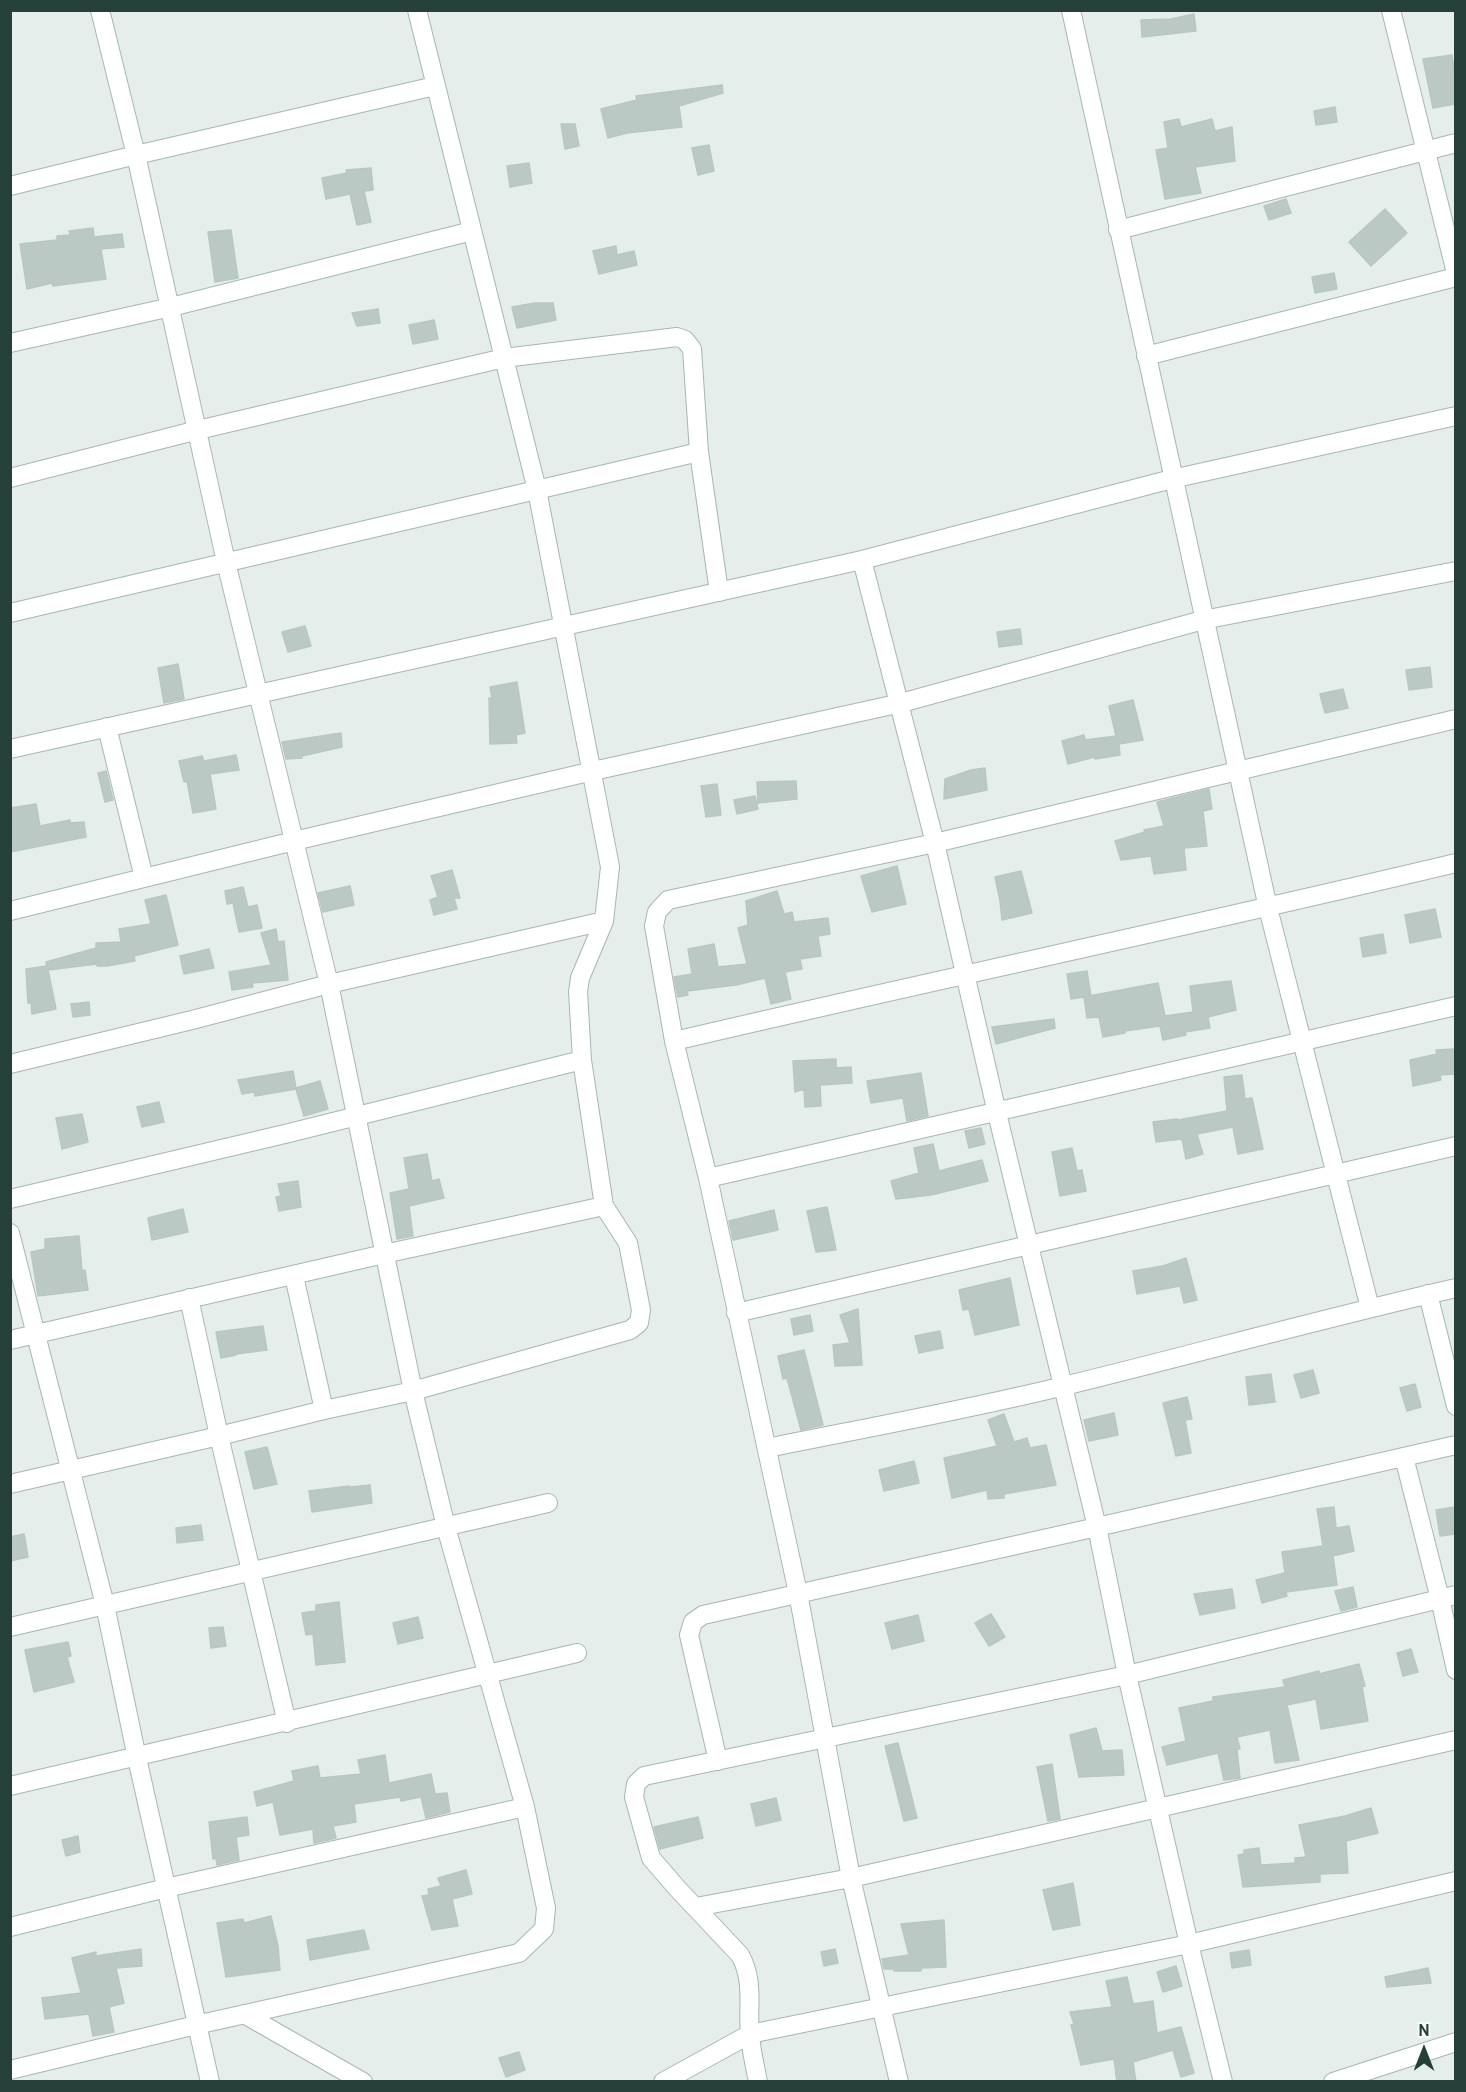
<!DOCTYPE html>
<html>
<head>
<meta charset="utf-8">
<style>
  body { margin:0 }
  #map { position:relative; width:1466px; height:2092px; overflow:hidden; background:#e5eeea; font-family:Overpass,sans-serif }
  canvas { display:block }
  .frame { position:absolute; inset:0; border:12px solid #253f39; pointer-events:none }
  .north { position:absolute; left:1394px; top:2020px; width:60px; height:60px; -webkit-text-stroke:4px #f6faf8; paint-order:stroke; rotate:0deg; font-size:16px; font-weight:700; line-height:24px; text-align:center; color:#253f39 }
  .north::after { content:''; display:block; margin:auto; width:21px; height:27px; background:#253f39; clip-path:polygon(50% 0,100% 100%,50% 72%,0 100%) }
</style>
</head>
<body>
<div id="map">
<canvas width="1466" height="2092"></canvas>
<div class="frame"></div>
<div class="north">N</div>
</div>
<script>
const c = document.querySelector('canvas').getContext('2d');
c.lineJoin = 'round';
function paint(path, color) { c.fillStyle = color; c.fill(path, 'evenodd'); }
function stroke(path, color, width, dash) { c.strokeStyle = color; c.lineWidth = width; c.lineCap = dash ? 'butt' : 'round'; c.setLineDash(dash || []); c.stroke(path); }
const building = new Path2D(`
  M1194 14 1196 31 1142 37 1141 20 1171 19Z
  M1452 55 1455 76V104L1433 108 1423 59Z
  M722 85 723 93 679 106 682 127 627 133 608 138 601 109 637 100 636 96Z
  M1335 107 1337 122 1316 125 1314 111Z
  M1179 119 1181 127 1212 119 1215 131 1232 127 1235 161 1195 167 1201 193 1165 199 1156 150 1168 148 1164 122Z
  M561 124H575L579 146 565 149Z
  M709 145 714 171 698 175 692 148Z
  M529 163 532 183 510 187 507 166Z
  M371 168 373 190 364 191 371 222 357 225 350 194 326 199 322 178 347 173 346 170Z
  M1286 199 1291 213 1269 220 1264 206Z
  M1385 209 1407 233 1371 266 1349 242Z
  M93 228 94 237 122 234 124 247 101 249 106 279 53 286 52 283 27 289 20 244 57 240V236L70 235 69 231Z
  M231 230 238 278 215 282 208 232Z
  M616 246 617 255 634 251 637 265 599 274 593 251Z
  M1334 273 1337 289 1315 293 1312 277Z
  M535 303H553L556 320 517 328 512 307Z
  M378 309 380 323 357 326 352 313Z
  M434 320 438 339 413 344 409 325Z
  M305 626 311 646 288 652 282 632Z
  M1020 629 1022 644 999 647 997 632Z
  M178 664 184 699 164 703 158 668Z
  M1430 667 1432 687 1409 690 1406 670Z
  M517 682 525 733 516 735 517 743 490 744 489 698H492L490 687Z
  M1343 689 1348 708 1325 713 1320 694Z
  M1133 700 1143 740 1119 744 1120 755 1095 759V757L1068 764 1062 741 1084 735 1085 740 1116 736 1109 706Z
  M341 733 342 747 302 756V758L286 759 282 742Z
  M236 755 239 770 210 774 216 809 193 813 187 781 184 782 179 761 202 756 204 761Z
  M985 768 987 790 944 799 945 779 971 770Z
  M106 771 113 800 105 802 98 773Z
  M796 781 797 799 758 803 757 782Z
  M717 784 721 815 706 817 701 786Z
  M1209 789 1212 809 1203 811 1207 846 1184 848 1186 870 1154 874 1151 856 1121 860 1115 841 1145 832 1144 830 1164 826 1157 802Z
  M755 796 758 809 737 814 734 800Z
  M36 804 40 826 70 820V823L84 822 86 837 10 852V808Z
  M897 866 906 904 872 912 861 876Z
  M452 870 460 898H454L457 909 434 915 430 900 438 897 431 876Z
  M1021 871 1032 913 1002 920 1000 901 995 877Z
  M350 886 354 905 323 912 318 893Z
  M243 887 248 907 257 905 262 928 239 932 233 903 227 904 225 891Z
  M777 891 784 914 792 912 794 922 828 918 830 934 818 936 821 956 800 959 802 969 785 972 791 999 771 1004 765 978 736 985 687 991 688 995 678 997 674 977 692 974 688 949 714 944 718 967 747 964 738 928 748 925 746 901Z
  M166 895 178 945 134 956 135 961 107 966H97V964L48 970 56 1009 32 1014 31 1003H28L26 969 47 966 46 962 96 948V943L121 942 119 929 151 924 145 900Z
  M1435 909 1441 937 1410 943 1405 915Z
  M276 929 278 942 284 941 288 980 252 983 253 987 232 990 229 972 271 965 261 933Z
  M1383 934 1386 953 1363 957 1360 938Z
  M209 949 214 968 184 974 180 956Z
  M1087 971 1091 996 1071 999 1067 974Z
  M1231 981 1236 1010 1208 1017 1210 1028 1185 1032 1186 1035 1163 1040 1160 1026 1125 1031V1033L1103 1037 1099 1017 1087 1018 1084 997 1158 983 1165 1016 1193 1012 1190 986Z
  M89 1002 90 1015 73 1017 71 1004Z
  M1054 1019 1055 1028 996 1044 992 1027Z
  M1455 1049V1074L1440 1075 1441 1080 1413 1086 1410 1060 1437 1054 1436 1050Z
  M836 1059V1068L851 1067 852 1083 820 1085 821 1106 805 1107 804 1089 795 1092 793 1061Z
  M293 1071 296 1088 320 1081 328 1109 304 1116 296 1089 255 1096 254 1092 242 1094 238 1080Z
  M921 1073 928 1116 907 1121 903 1098 871 1103 867 1081Z
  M1242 1075 1245 1099 1252 1098 1263 1149 1238 1154 1233 1127 1197 1134 1203 1154 1186 1159 1182 1139 1156 1142 1153 1122 1177 1119 1178 1120 1227 1111 1224 1077Z
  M159 1102 164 1122 142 1127 137 1107Z
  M82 1114 88 1142 62 1149 56 1118Z
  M981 1128 985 1144 969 1148 965 1131Z
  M933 1144 939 1171 982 1160 988 1181 931 1195 896 1199 891 1181 919 1173 914 1148Z
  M1072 1148 1077 1171 1082 1170 1086 1191 1060 1196 1052 1152Z
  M427 1154 432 1181 439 1179 444 1198 409 1206 413 1236 397 1239 390 1193 409 1189 404 1158Z
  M298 1181 301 1207 279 1211 276 1197 281 1196 278 1184Z
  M827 1207 836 1250 816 1252 807 1211Z
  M183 1209 188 1232 152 1240 148 1218Z
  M774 1210 778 1230 733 1240 729 1221Z
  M79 1236 82 1271 85 1270 88 1290 38 1296 31 1252 45 1249V1239Z
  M1186 1258 1197 1300 1184 1303 1180 1286 1137 1294 1133 1271 1163 1266Z
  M1010 1278 1019 1325 975 1335 969 1309 963 1310 959 1290Z
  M858 1309 862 1365 835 1366 833 1345 850 1343 840 1315Z
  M810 1315 813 1331 794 1335 791 1319Z
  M263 1326 267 1350 236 1354V1355L221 1358 216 1332Z
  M940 1331 943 1348 919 1353 915 1336Z
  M804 1350 823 1425 801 1430 787 1378 783 1379 778 1356Z
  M1313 1370 1319 1393 1301 1398 1294 1375Z
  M1271 1374 1275 1402 1249 1405 1246 1377Z
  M1415 1384 1421 1407 1407 1411 1400 1388Z
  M1187 1397 1192 1419 1185 1420 1191 1453 1176 1456 1163 1403Z
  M1114 1413 1118 1435 1089 1441 1084 1420Z
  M1004 1414 1014 1442 1027 1438 1030 1448 1046 1445 1056 1485 1004 1494V1498L988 1499 987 1490 952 1498 944 1458 997 1446 988 1420Z
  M267 1447 277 1484 254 1489 245 1452Z
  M914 1461 919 1483 884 1491 879 1470Z
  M370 1485 372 1503 312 1512 309 1491 349 1486 350 1487Z
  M1334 1507 1336 1528 1349 1526 1354 1551 1333 1556 1337 1585 1286 1592 1287 1596 1262 1603 1256 1580 1285 1573 1282 1552 1323 1546 1317 1509Z
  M1455 1507V1534L1440 1536 1436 1510Z
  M201 1525 203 1540 177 1543 176 1528Z
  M24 1534 28 1557 10 1561V1537Z
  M1353 1587 1357 1607 1341 1611 1335 1591Z
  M1232 1589 1235 1608 1200 1615 1194 1594Z
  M339 1602 345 1662 316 1665 313 1634 306 1635 302 1613 316 1611V1605Z
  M991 1614 1005 1637 989 1646 975 1623Z
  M918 1615 924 1641 892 1649 885 1623Z
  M418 1617 423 1638 398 1644 393 1623Z
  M223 1627 226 1646 211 1648 209 1628Z
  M68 1642 71 1656 67 1657 74 1682 34 1692 25 1650Z
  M1411 1649 1418 1672 1403 1676 1397 1653Z
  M1359 1664 1365 1686 1362 1687 1368 1721 1321 1729 1316 1699 1287 1705 1299 1760 1275 1763 1270 1730 1237 1737 1240 1749H1237L1240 1778 1224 1780 1218 1753 1167 1765 1162 1747 1186 1741 1179 1708 1213 1701V1697L1285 1687 1283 1680 1319 1671V1674Z
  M1096 1728 1102 1751 1122 1750 1124 1775 1079 1777 1070 1735Z
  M898 1743 917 1818 904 1821 885 1746Z
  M385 1755 389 1783 431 1774 435 1794 447 1793 450 1812 426 1818 421 1797 401 1801 400 1797 354 1804 356 1822 333 1826 336 1838 314 1843 313 1829 280 1835 273 1802 257 1806 254 1792 294 1781 292 1771 318 1766 320 1778 361 1774 358 1760Z
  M1052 1764 1060 1819 1048 1821 1037 1767Z
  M776 1798 781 1820 756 1826 751 1804Z
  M1371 1808 1378 1833 1346 1841 1348 1873 1320 1874V1882L1243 1887 1238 1855 1244 1854V1850L1259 1848 1261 1865 1295 1863V1858L1306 1857 1299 1825 1345 1816Z
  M247 1817 249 1835 236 1837 239 1860 217 1865 216 1858 213 1859 209 1822Z
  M698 1817 703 1838 660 1849 654 1827Z
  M78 1836 80 1852 66 1856 62 1840Z
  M466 1870 472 1894 452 1899 458 1926 432 1930 422 1896 429 1895 428 1889 441 1886 438 1878Z
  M1073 1883 1080 1925 1053 1930 1043 1890Z
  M271 1916 278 1946 280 1970 226 1977 217 1923 243 1919 244 1923Z
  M944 1920 946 1967 921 1968V1971H894V1969H884L882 1959 909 1955 901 1924Z
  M364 1930 369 1949 310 1960 307 1940Z
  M141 1949 142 1966 116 1968 124 2003 109 2007 114 2032 93 2036 89 2014 45 2019 42 1998 81 1993 72 1958 96 1952V1956Z
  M835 1949 838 1963 824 1966 821 1952Z
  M1249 1950 1251 1965 1232 1968 1230 1953Z
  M1176 1966 1182 1986 1163 1992 1157 1972Z
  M1428 1968 1431 1983 1387 1987 1385 1977Z
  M1127 1977 1133 2004 1153 2001 1157 2033 1181 2027 1194 2073 1181 2077 1173 2050 1133 2062 1136 2082H1117L1114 2059 1081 2065 1071 2025 1074 2024 1070 2012 1112 2007 1106 1981Z
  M519 2052 525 2070 506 2077 499 2058Z`);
paint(building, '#bbc9c4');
stroke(building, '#b8c7c2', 1.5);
const minor = new Path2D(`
  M1071 10 1268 908 1370 1308
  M1391 10 1456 273
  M10 186 136 155 435 86
  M1118 230 1456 143
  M10 343 171 307 472 231
  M1146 356 1456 277
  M10 478 198 430 504 358 677 337 685 340 692 349 699 452 719 592
  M862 560 935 843 997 1113 1097 1527 1127 1675 1189 1944 1223 2082
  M10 613 699 452
  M107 727 144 878
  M10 749 862 560 1172 479 1456 416
  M10 911 294 841 593 771 901 703 1203 620 1456 571
  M674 1041C934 980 1196 925 1456 863
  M10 1064 192 1020 329 984 604 921
  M708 1178 1456 1006
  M10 1199 289 1133 582 1060
  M10 1233 105 1605 137 1758 210 2082
  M294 1276 324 1410
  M1428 1294 1456 1406
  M189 1298 219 1436 287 1723
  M736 1313 1456 1146
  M10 1340 384 1254 604 1206
  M767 1448C866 1428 966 1410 1064 1386 1195 1354 1324 1318 1456 1288
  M1404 1457 1440 1599 1456 1670
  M10 1484 219 1436 324 1410 413 1391 630 1330 639 1323 641 1310 628 1243 604 1206 582 1060 578 992 580 978 604 921 610 867 607 851 537 490 417 10
  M10 1627 548 1503
  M718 1761 689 1635 693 1622 703 1615 1097 1527 1456 1445
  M10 1786 577 1653
  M696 1907 851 1878 1456 1740
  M10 1927 166 1888 525 1807
  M244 2014 363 2082
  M10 2070 196 2025 519 1953 544 1929 546 1908 525 1807 446 1527 413 1391 329 984 226 562 136 155 100 10
  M663 2082 750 2034 1189 1944 1456 1881
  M758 2082C755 2066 751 2050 750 2035 747 2006 755 1982 740 1955L676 1887 651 1858 634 1797 636 1784 644 1776 1127 1675 1456 1595
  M899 2082 851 1878 798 1593 708 1178 674 1041 654 926 657 912 668 900 935 843 1456 719
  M1333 2082 1456 2042`);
stroke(minor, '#a8b6b1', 20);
stroke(minor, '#fff', 18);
</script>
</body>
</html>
